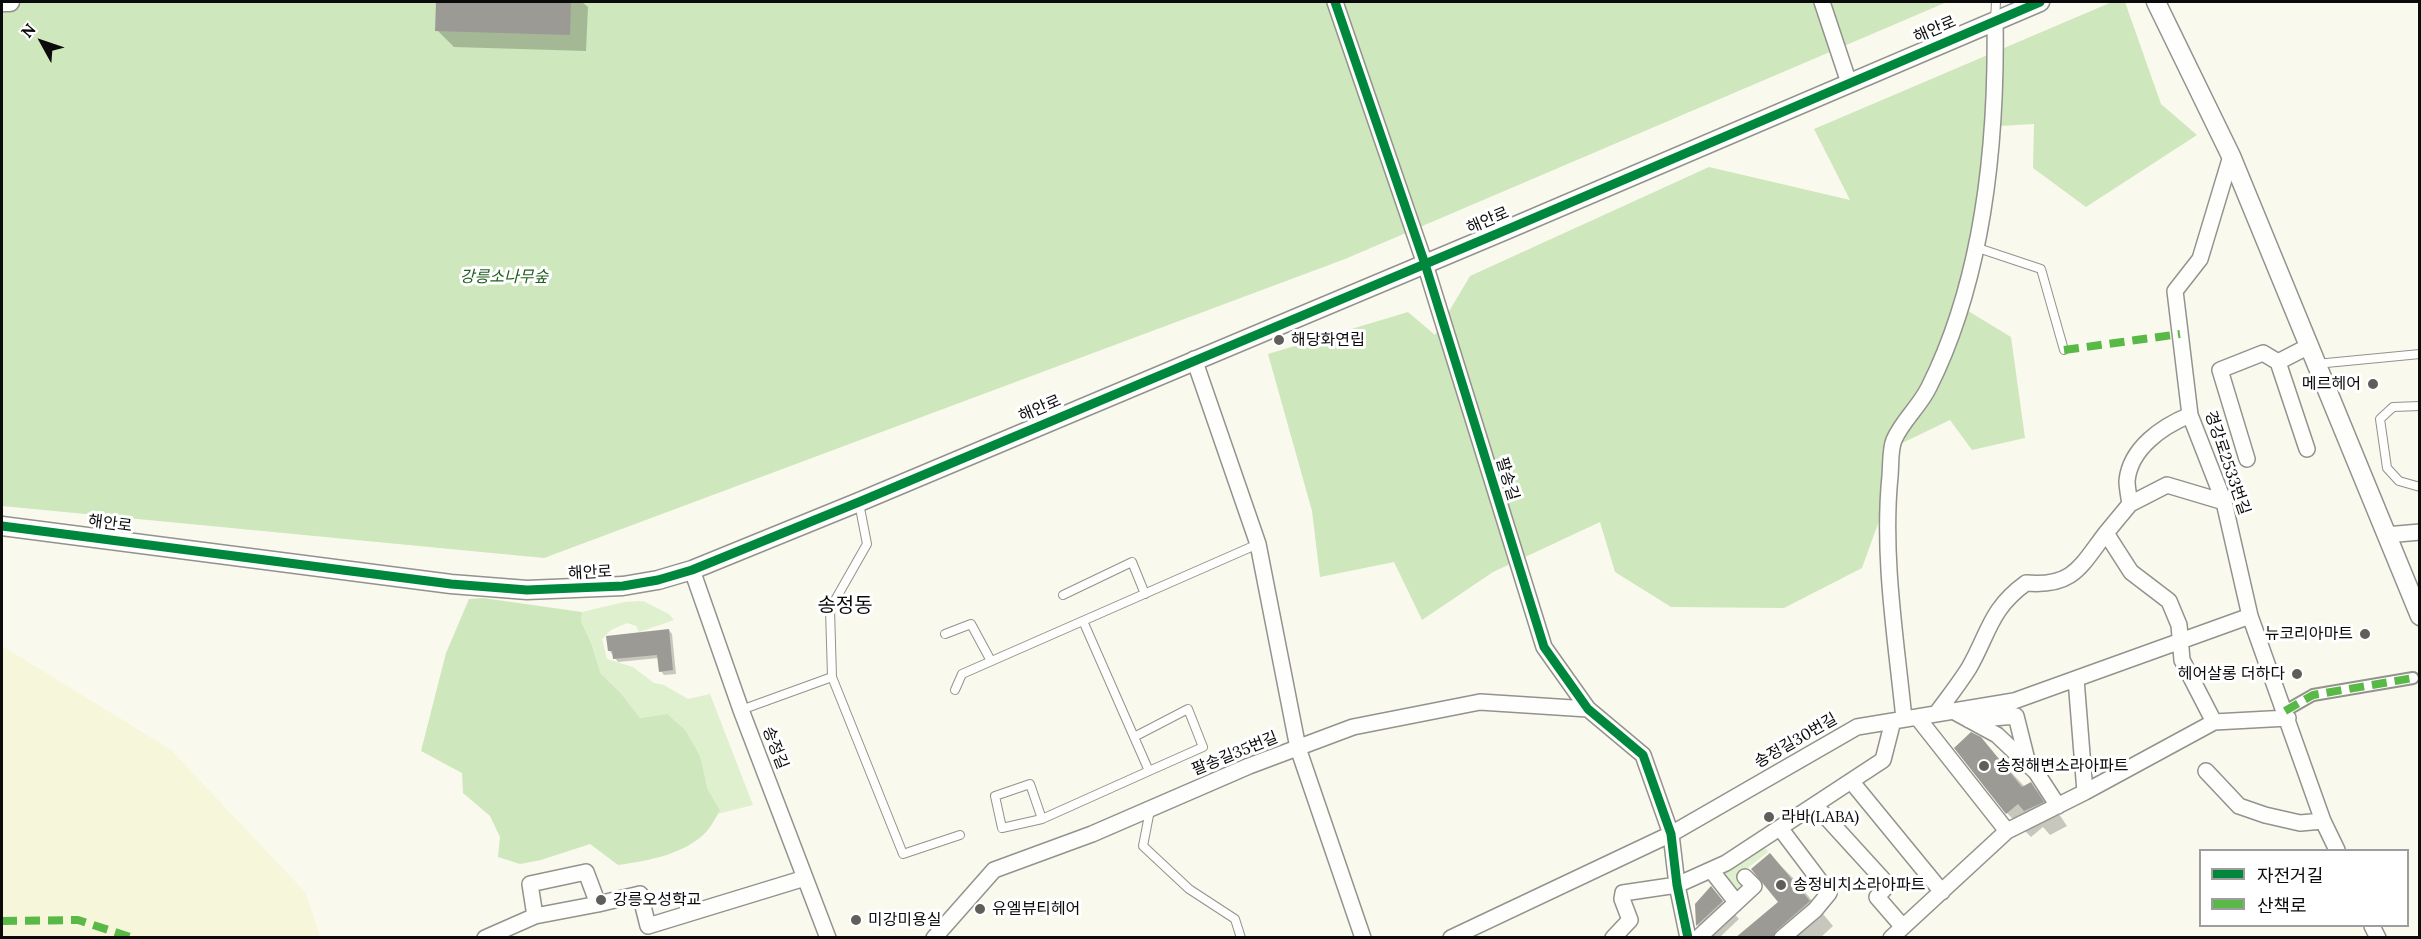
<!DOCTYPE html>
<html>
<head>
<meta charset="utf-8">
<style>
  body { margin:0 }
  #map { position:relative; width:2421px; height:939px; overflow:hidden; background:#faf9ee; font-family:Lora,"Noto Sans KR",serif }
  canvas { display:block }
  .frame { position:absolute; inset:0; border:3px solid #0b0b0b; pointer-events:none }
  .legend { position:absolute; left:2199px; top:849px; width:210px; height:78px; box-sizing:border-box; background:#fff; border:2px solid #9d9d9d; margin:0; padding:8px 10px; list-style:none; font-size:18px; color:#0b0b0b }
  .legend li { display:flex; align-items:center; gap:12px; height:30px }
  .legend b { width:30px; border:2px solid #9d9d9d }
  .north { position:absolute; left:12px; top:12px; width:60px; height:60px; -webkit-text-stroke:4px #fff; paint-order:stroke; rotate:310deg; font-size:16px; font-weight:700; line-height:24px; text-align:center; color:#0b0b0b }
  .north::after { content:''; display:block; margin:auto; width:21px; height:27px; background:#0b0b0b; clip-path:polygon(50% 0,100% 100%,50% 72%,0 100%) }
</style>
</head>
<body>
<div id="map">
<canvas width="2421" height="939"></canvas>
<div class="frame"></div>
<ul class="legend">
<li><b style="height:8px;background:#00873e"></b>자전거길</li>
<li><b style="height:8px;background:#58b947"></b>산책로</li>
</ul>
<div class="north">N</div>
</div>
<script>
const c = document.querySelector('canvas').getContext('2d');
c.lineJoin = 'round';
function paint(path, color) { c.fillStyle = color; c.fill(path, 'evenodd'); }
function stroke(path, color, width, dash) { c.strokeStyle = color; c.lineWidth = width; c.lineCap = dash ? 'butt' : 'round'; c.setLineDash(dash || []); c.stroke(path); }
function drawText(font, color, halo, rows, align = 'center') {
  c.font = font + ' Lora,"Noto Sans KR",serif'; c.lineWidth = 6; c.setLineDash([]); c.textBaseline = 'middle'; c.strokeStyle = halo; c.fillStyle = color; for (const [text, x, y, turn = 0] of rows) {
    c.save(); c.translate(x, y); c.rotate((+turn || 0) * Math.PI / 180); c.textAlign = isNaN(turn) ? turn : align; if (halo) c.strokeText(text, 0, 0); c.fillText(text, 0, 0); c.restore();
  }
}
paint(new Path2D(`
  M2 646 170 749 306 893 320 937H2Z`), '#f6f6da');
paint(new Path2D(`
  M643 601 669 614 674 620 639 632 636 626 627 623 611 630 602 639 607 659 633 667 654 683 664 685 688 699 710 694 753 805 717 814 720 810 708 790 700 756 667 714 640 718 620 692 601 674 593 647 581 621 582 612 624 602Z
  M1761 843 1768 852 1740 874 1748 885 1736 895 1720 875Z`), '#def0ce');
paint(new Path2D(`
  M2 2H1947L1345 259 544 558 2 506Z
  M2112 2H2125L2161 104 2197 135 2086 207 2033 168 2034 124 2000 126 1960 306 2011 337 2025 438 1972 450 1950 420 1898 445 1888 496 1862 568 1784 608 1671 607 1615 572 1600 522 1493 572 1422 620 1394 562 1320 577 1312 511 1268 354 1408 312 1435 335 1470 276 1709 167 1850 200 1814 129Z
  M483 598 582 612 581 621 592 645 601 674 620 692 640 718 667 714 685 730 700 756 708 790 720 810C716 817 712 825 707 831 686 854 648 861 618 865L590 844 541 860 520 864 498 857 500 837 490 816 463 793 462 773 421 751 446 653 469 599Z`), '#cee7bc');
paint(new Path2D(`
  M438 2H582L588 7 586 51 454 47 437 30Z
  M669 630 672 634 676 674 664 675 661 671 659 658 618 662 609 650Z
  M1980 739 2025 787 2030 784 2055 808 2067 826 2050 835 2043 827 2031 837 2007 813Z
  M1770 855 1794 879 1833 926 1820 938H1737L1780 902Z
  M1711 888 1739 919 1719 938H1710L1698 926 1696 904Z`), '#0003');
paint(new Path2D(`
  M436 2H571L570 35 435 31Z
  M669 629 673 670 659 672 657 655 613 659 612 651H608L606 636Z
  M1971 732 1981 737 2022 787 2031 782 2044 802 2024 811 2018 804 2006 814 1954 748Z
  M1770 853 1810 901 1776 931 1773 938H1735L1778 902 1751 869Z
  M1711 886 1723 901 1696 926 1695 904Z`), '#9c9a94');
const service = new Path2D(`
  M1995 20 1996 2
  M1975 247 2041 269 2064 350
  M2316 364 2420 354
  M2420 406 2393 407 2380 419 2387 468 2399 481 2420 487
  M1063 595 1132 562 1145 594
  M945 634 971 624 991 661
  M832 677 830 609 867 544 859 503
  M955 690 962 674 1258 544
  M741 710 832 677 903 854 960 835
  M1134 737 1188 709 1203 747 1149 771
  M1150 810 1143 846 1189 889 1235 919 1241 938
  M1042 819 1002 828 995 796 1030 784 1042 819 1149 771 1083 621`);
const pedestrian = new Path2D(`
  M2285 711 2313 695 2413 678`);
const minor = new Path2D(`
  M1335 2 1425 264 1544 647 1588 709 1643 755 1671 834 1677 885 1688 938
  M1822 2 1849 83
  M2231 156 2200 259 2175 291 2190 415 2224 502 2250 616 2323 821 2337 850
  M1194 359 1258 544 1298 748 1363 938
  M2307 449 2278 362 2309 346
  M2247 459 2220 370 2263 353 2278 362
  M2130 504C2129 497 2127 488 2127 481 2130 448 2163 426 2190 415
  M2106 533 2130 504 2167 485 2224 502
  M2386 535 2420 532
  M692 570 741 710 828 938
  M2076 679 2085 792
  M1953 711 1997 735 2036 772 2058 806
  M1936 714C1947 699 1959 684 1969 668 1989 633 1990 609 2026 583 2073 587 2080 567 2106 533L2131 572 2169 601 2179 625 2182 660 2214 722
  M1917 717 2007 831
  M1904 719C1896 639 1882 556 1890 476 1891 465 1890 449 1894 440 1902 421 1920 406 1929 387 1984 277 1997 142 1995 20
  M1969 720 2016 716 2028 764
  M2206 771 2239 806 2265 815 2300 823 2323 821
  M1851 781 1942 892
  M1815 805 1888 885 1877 897 1903 927
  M1780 828 1829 893 1815 910 1782 938
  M1711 870 1736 902
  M598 904 535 916 530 884 586 872 598 904 640 894 648 926 805 878
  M2372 926 2378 938
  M485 938 535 916
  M934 938 994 870 1092 834 1249 766 1353 727 1480 702 1588 709
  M1451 938 1671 834 1857 727 2014 701 2250 616
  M1613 938 1630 920 1622 899 1623 893 1677 885 1726 863 1883 760 1893 721
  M1698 938 1754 886 1745 877
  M1891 938 2007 831 2085 792 2214 722 2288 718`);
const tertiary = new Path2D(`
  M2 2H10
  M2156 2 2231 156 2420 616
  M2 526 451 584 527 590 623 586 658 580 692 570 859 502 1506 230 2040 2`);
stroke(service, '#93928d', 10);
stroke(pedestrian, '#93928d', 14);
stroke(minor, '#93928d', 18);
stroke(tertiary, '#93928d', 21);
stroke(service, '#fefefc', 8);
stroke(pedestrian, '#fefefc', 10);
stroke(minor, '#fefefc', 15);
stroke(tertiary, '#fefefc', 18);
stroke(new Path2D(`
  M2064 350 2180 334
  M2285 711 2313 695 2413 678
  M2 921 78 920 133 938`), '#58b947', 8, [15, 8]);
stroke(new Path2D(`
  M1335 2 1425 264 1544 647 1588 709 1643 755 1671 834 1677 885 1688 938
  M2 526 451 584 527 590 623 586 658 580 692 570 859 502 1506 230 2040 2`), '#00873e', 9);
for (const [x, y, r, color] of [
  [1279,340,6,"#5f5e5a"],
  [2373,384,6,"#5f5e5a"],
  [2365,634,6,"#5f5e5a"],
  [2297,674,6,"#5f5e5a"],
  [1984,766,6,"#5f5e5a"],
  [1769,817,6,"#5f5e5a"],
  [1781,885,6,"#5f5e5a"],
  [601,900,6,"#5f5e5a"],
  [980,909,6,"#5f5e5a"],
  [856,920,6,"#5f5e5a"]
]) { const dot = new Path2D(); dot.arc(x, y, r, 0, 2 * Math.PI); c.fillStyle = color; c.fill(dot); stroke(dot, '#fff', 2); }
drawText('16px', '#0b0b0b', '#fff', [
  ["해안로",1935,30,-23],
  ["해안로",1488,221,-23],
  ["해안로",1040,409,-23],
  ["경강로2533번길",2227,463,71],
  ["팔송길",1507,479,73],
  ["해안로",110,524,7],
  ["해안로",590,573,-3],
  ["송정길30번길",1796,741,-30],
  ["송정길",775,748,69],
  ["팔송길35번길",1235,754,-22]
]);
drawText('italic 16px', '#22611d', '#fff', [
  ["강릉소나무숲",504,277]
]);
drawText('16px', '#0b0b0b', '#fff', [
  ["해당화연립",1291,340],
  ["메르헤어",2361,384,"right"],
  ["뉴코리아마트",2353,634,"right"],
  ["헤어살롱 더하다",2285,674,"right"],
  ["송정해변소라아파트",1996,766],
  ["라바(LABA)",1781,817],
  ["송정비치소라아파트",1793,885],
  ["강릉오성학교",613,900],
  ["유엘뷰티헤어",992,909],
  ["미강미용실",868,920]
], 'left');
drawText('20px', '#0b0b0b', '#fff', [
  ["송정동",845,606]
]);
</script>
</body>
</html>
